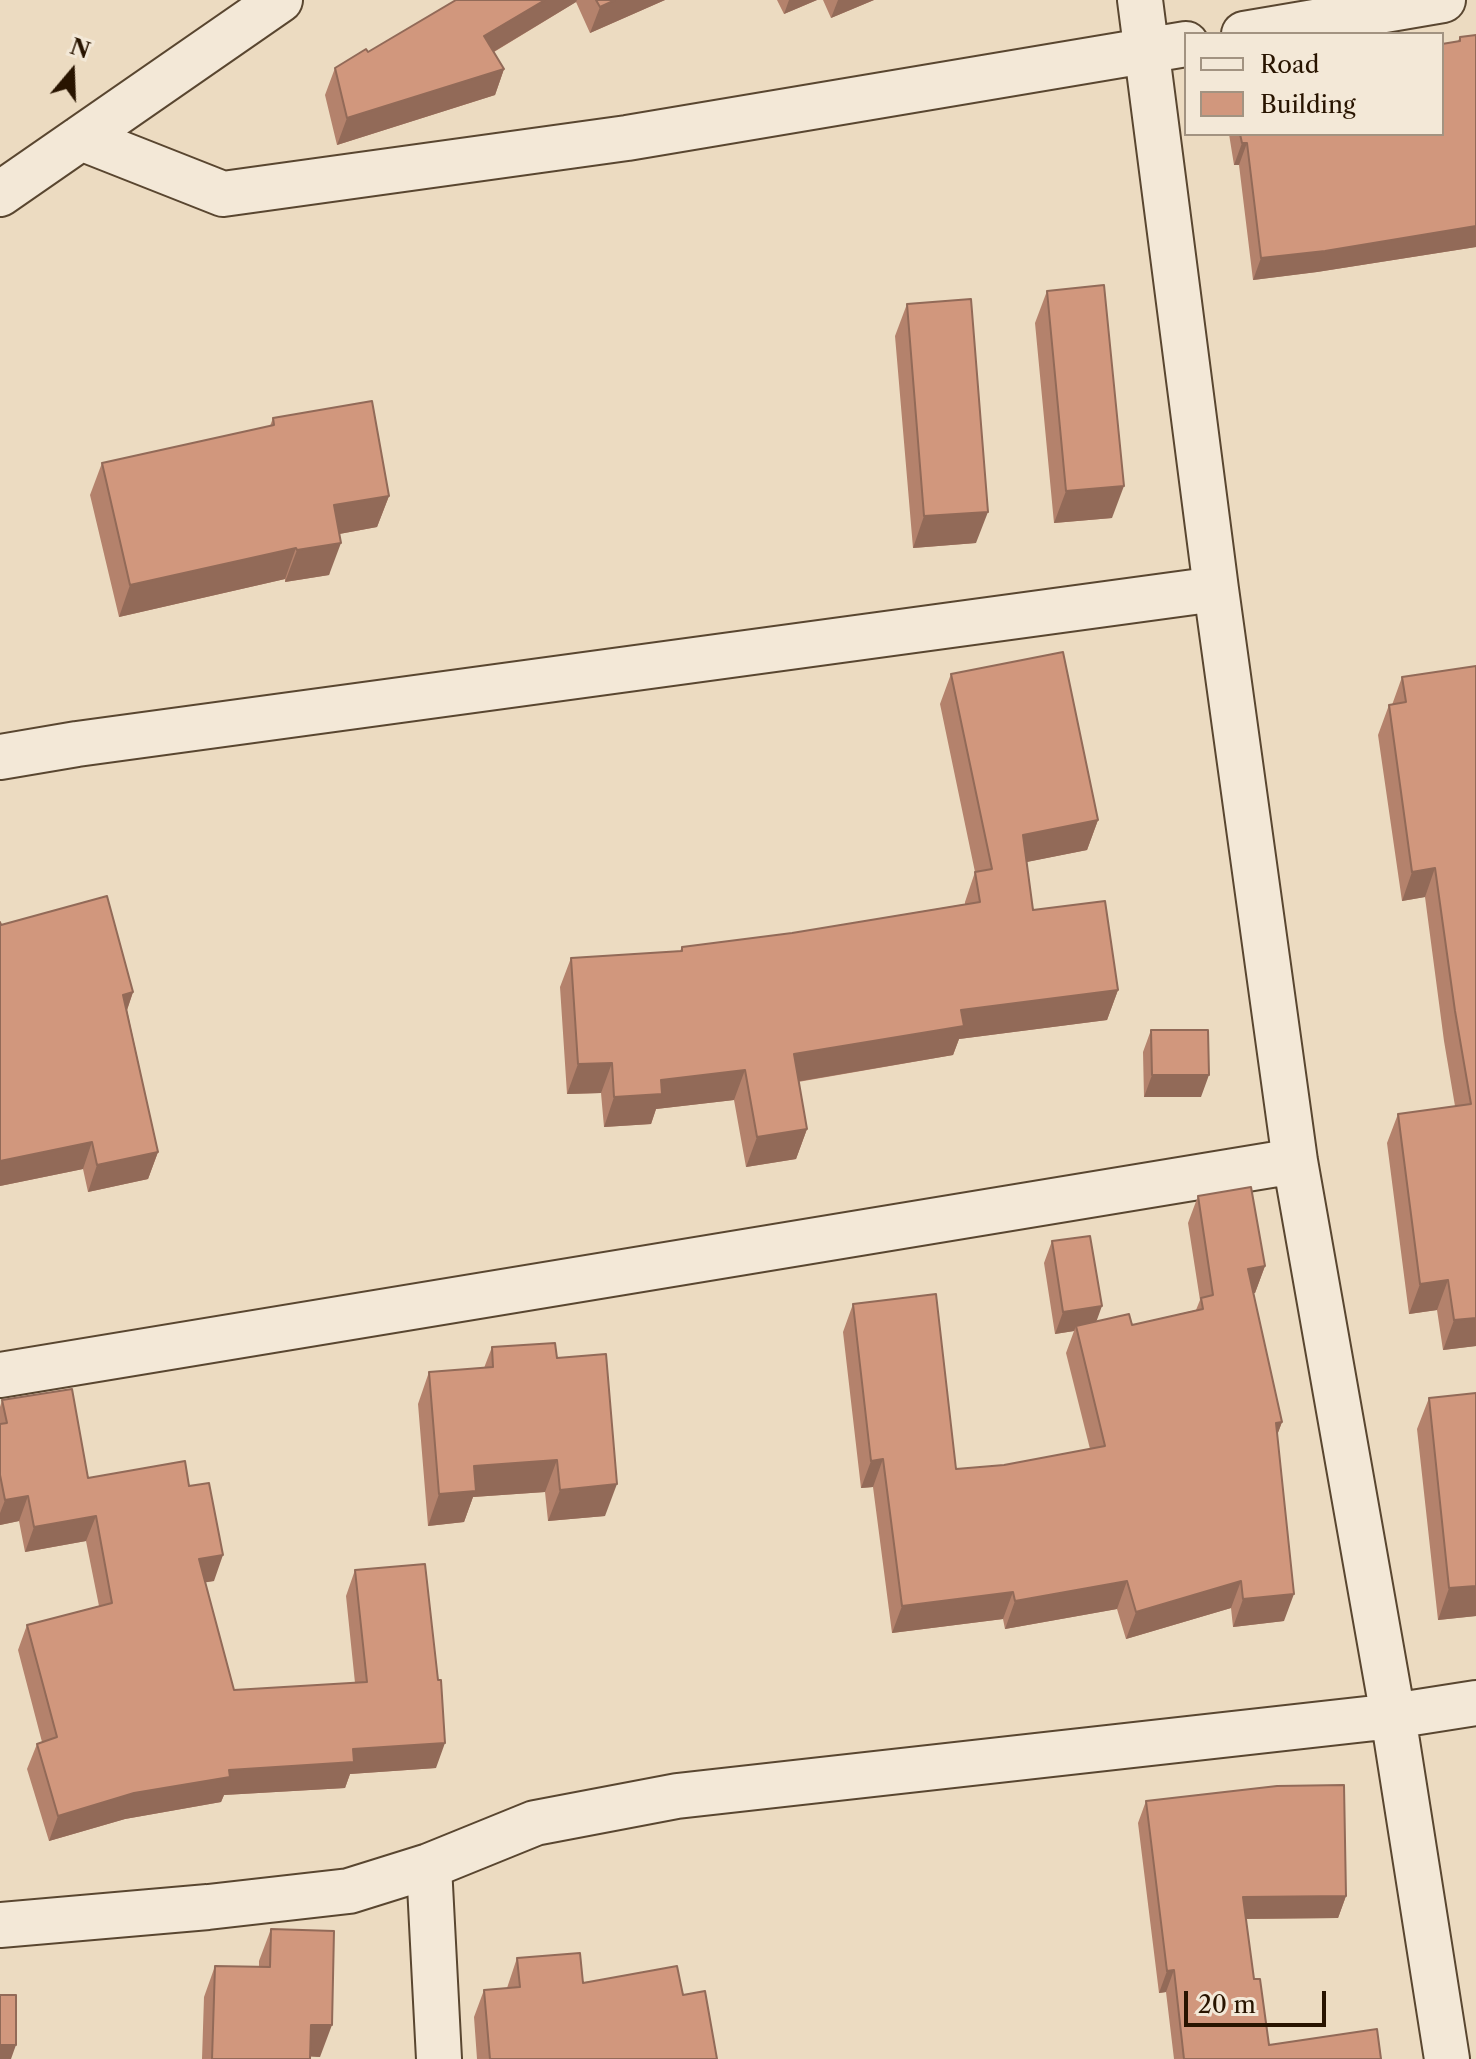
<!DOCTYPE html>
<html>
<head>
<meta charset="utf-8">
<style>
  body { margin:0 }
  #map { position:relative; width:1476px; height:2059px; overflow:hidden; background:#ecdbc1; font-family:"Libre Caslon Text",serif }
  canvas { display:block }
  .legend { position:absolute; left:1184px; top:32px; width:260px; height:104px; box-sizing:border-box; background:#f3e8d7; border:2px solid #a29381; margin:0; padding:10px 14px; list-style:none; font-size:24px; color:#281400 }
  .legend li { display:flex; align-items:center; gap:16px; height:40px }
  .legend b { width:40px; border:2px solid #a29381 }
  .north { position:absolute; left:32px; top:32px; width:80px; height:80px; -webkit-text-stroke:6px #f3e8d7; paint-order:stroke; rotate:19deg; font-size:22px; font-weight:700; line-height:32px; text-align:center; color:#281400 }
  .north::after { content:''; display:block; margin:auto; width:28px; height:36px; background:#281400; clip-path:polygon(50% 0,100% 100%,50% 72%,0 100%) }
  .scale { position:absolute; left:1184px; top:1991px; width:142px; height:36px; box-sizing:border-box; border:4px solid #281400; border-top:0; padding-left:10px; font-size:24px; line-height:28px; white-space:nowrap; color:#281400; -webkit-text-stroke:6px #f3e8d7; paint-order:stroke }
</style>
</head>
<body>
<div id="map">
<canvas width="1476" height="2059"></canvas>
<ul class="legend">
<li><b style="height:10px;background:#f3e8d7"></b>Road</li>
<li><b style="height:22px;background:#d1977d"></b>Building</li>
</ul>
<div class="north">N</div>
<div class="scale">20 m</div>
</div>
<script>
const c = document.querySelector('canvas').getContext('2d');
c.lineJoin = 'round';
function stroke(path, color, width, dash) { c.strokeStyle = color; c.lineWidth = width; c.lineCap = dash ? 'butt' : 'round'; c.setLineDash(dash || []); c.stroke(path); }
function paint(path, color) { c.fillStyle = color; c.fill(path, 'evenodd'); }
const minor = new Path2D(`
  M1140 0 1216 589 1295 1161 1393 1716 1447 2059
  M1244 34 1443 0
  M81 138 223 194 627 138 1186 44
  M0 194 280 0
  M0 757 77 744 1216 589
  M0 1375 1295 1161
  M429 1866 439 2059
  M0 1925 208 1907 349 1891 429 1866 535 1823 677 1796 1393 1716 1476 1703`);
stroke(minor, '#594630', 48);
stroke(minor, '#f3e8d7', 44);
paint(new Path2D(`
  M456 0H665L590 33 576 2 494 52 504 69 495 95 337 145 325 95 335 68 368 52Z
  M777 0H817L784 14Z
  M823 0H874L831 18Z
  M1476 35V247L1317 272 1253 280 1239 165H1234L1229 134H1442L1458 41 1460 37Z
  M1047 291 1112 518 1054 523 1035 323Z
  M907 304 976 543 913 548 895 336Z
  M273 418 389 496 377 527 339 534 329 575 285 582V579L119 617 90 495 102 463 270 426Z
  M1476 666V1346L1443 1350 1437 1310 1409 1314 1387 1143 1398 1114 1455 1106 1444 1041 1425 897 1402 901 1378 735 1389 705H1392L1402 677Z
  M951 674 1098 820 1087 850 1026 862 1033 910 1118 990 1107 1020 959 1039 953 1055 798 1082 807 1129 796 1159 746 1167 734 1100 656 1109 651 1124 604 1127 601 1093 567 1094 560 987 571 958 680 951 682 947 792 933 965 904V902L975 872 940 704Z
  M0 922 1 925 133 992 127 1010 158 1152 148 1179 88 1192 83 1169 0 1186Z
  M1151 1030 1201 1097H1144L1143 1052Z
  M1198 1196 1265 1266 1255 1293H1253L1282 1422 1277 1435 1284 1621 1233 1627 1231 1608 1126 1639 1117 1609 1005 1629 1003 1619 892 1633 873 1487 861 1488 843 1332 853 1304 956 1469 1004 1465 1090 1449 1066 1353 1074 1331 1055 1334 1044 1263 1052 1241 1096 1321 1132 1325 1196 1310 1200 1300 1188 1223Z
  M492 1347 557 1358 605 1516 548 1521 545 1492 473 1497 464 1522 428 1526 418 1404 429 1372 484 1368Z
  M1476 1393V1616L1438 1620 1417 1429 1429 1398Z
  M2 1400 88 1478 189 1486 214 1581 205 1582 234 1690 355 1683 346 1596 355 1570 436 1768 350 1774 345 1788 224 1795 221 1802 125 1819 49 1841 27 1769 37 1744 42 1742 18 1650 27 1625 99 1606 86 1541 25 1552 19 1521 0 1525V1407Z
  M1146 1801 1346 1896 1338 1918 1246 1919 1254 1979 1269 2045 1381 2059H1174L1166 1992 1159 1993 1138 1823Z
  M271 1929 320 2057 310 2056V2059H202L204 1997 215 1966 259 1967V1961Z
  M517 1958 583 1983 683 1995 717 2059H477L474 2017 484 1990 507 1988Z`), '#b4826c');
paint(new Path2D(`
  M545 0H577L576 2 475 63 484 36Z
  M615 0H665L590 33 600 7Z
  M789 0H817L784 14Z
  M838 0H874L831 18Z
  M504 69 495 95 337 145 347 118Z
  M1242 143H1247L1239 165H1234Z
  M1476 226V247L1317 272 1253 280 1261 258Z
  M1124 486 1112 518 1054 523 1066 491Z
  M389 496 377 527 323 537 334 505Z
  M988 512 976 543 913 548 924 516Z
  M341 543 329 575 285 582 297 550Z
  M296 548 285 579 119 617 130 585Z
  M1098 820 1087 850 1012 865 1023 835Z
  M1435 868 1425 897 1402 901 1412 872Z
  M1118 990 1107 1020 959 1039 953 1055 783 1084 794 1054 961 1010Z
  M133 992 124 1019 123 995Z
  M612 1063 601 1093 567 1094 578 1064Z
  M745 1070 734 1100 656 1109 651 1124 604 1127 614 1097 661 1080Z
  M1152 1075H1209L1201 1097H1144Z
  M807 1129 796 1159 746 1167 757 1137Z
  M92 1142 83 1169 0 1186V1161Z
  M158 1152 148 1179 88 1192 97 1165Z
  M1265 1266 1255 1293 1238 1296 1248 1269Z
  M1448 1280 1437 1310 1409 1314 1420 1284Z
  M1102 1306 1094 1328 1076 1326 1074 1331 1055 1334 1063 1312Z
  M1476 1318V1346L1443 1350 1454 1320Z
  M1282 1422 1272 1449 1276 1423Z
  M883 1459 873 1487 861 1488 871 1461Z
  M557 1460 545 1492 473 1497 464 1522 428 1526 439 1494 474 1466Z
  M617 1484 605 1516 548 1521 560 1490Z
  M28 1496 19 1521 0 1525V1513L5 1500Z
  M96 1516 86 1541 25 1552 34 1527Z
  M223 1555 214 1581 189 1585 199 1559Z
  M1127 1581 1117 1609 1005 1629 1015 1601Z
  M1241 1581 1231 1608 1126 1639 1136 1612Z
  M1476 1586V1616L1438 1620 1449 1588Z
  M1013 1592 1003 1619 892 1633 902 1606Z
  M1294 1594 1284 1621 1233 1627 1243 1599Z
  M445 1743 436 1768 350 1774 345 1788 224 1795 221 1802 125 1819 49 1841 58 1816 134 1793 229 1770 353 1749Z
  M1346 1896 1338 1918 1235 1919 1243 1897Z
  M1174 1970 1166 1992 1159 1993 1167 1971Z
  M311 2025H332L320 2057 300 2056Z
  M0 2045H16L11 2059H0Z`), '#926a58');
const building = new Path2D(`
  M456 0H545L484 36 504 69 347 118 335 68 366 49 368 52Z
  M596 0H615L600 7Z
  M1476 35V226L1325 251 1261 258 1247 143H1242L1240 134H1442V44L1460 41V37Z
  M1104 285 1124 486 1066 491 1047 291Z
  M971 299 988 512 924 516 907 304Z
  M372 401 389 496 334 505 341 543 297 550 296 548 130 585 102 463 274 425 273 418Z
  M1063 652 1098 820 1023 835 1033 910 1105 901 1118 990 961 1010 964 1026 794 1054 807 1129 757 1137 745 1070 661 1080 662 1094 614 1097 612 1063 578 1064 571 958 682 951V947L792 933 980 902 975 872 992 869 951 674Z
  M1476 666V1318L1454 1320 1448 1280 1420 1284 1398 1114 1471 1104 1455 1011 1435 868 1412 872 1389 705 1406 702 1402 677Z
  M107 896 133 992 123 995 158 1152 97 1165 92 1142 0 1161V922L1 925Z
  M1151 1030H1208L1209 1075H1152Z
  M1251 1187 1265 1266 1248 1269 1282 1422 1276 1423 1294 1594 1243 1599 1241 1581 1136 1612 1127 1581 1015 1601 1013 1592 902 1606 883 1459 871 1461 853 1304 936 1294 956 1469 1004 1465 1105 1446 1076 1326 1129 1314 1132 1325 1203 1309 1201 1298 1213 1295 1198 1196Z
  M1090 1236 1102 1306 1063 1312 1052 1241Z
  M555 1343 557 1358 606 1354 617 1484 560 1490 557 1460 474 1466 476 1491 439 1494 429 1372 493 1367 492 1347Z
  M72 1389 88 1478 185 1461 189 1486 209 1483 223 1555 199 1559 234 1690 367 1682 355 1570 425 1564 438 1680H441L445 1743 353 1749 354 1762 229 1770 230 1777 134 1793 58 1816 37 1744 57 1737 27 1625 112 1603 96 1516 34 1527 28 1496 5 1500 0 1475V1424L7 1423 2 1400Z
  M1476 1393V1586L1449 1588 1429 1398Z
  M1344 1785 1346 1896 1243 1897 1254 1979H1260L1269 2045 1377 2029 1381 2059H1184L1174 1970 1167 1971 1146 1801 1277 1786Z
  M271 1929 334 1931 332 2025H311L310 2059H212L215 1966 270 1967Z
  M580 1953 583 1983 677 1966 683 1995 705 1991 717 2059H490L484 1990 520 1987 517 1958Z
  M0 1995H16V2045H0Z`);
paint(building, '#d1977d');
stroke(building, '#926a58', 2);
</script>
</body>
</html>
